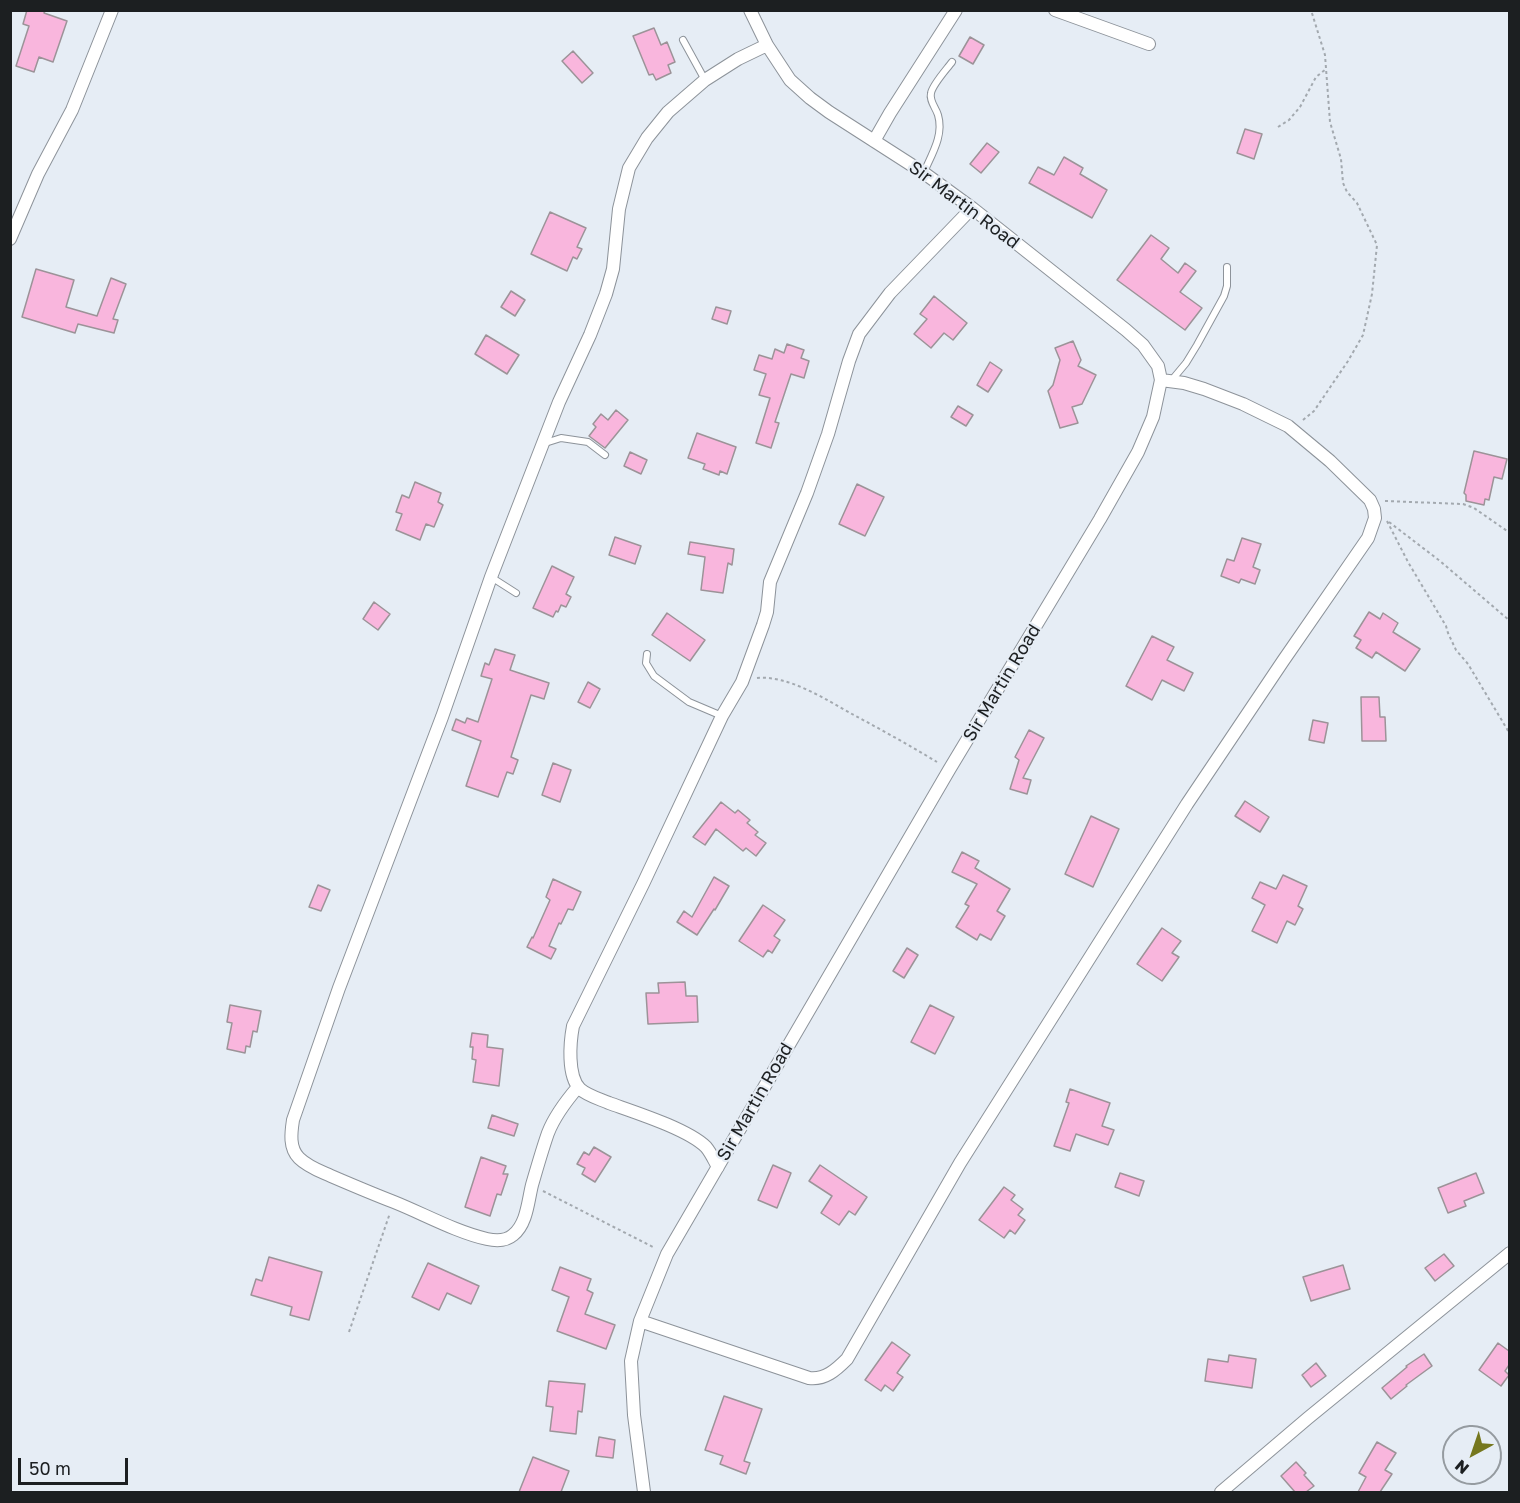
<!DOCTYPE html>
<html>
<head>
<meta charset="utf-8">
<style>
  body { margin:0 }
  #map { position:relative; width:1520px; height:1503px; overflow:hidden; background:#e6edf5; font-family:"Golos Text",sans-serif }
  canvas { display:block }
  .frame { position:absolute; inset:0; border:12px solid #1c1f21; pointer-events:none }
  .north { position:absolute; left:1442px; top:1425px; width:60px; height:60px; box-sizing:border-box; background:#e6edf5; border:2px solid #959ba0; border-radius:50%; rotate:220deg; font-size:16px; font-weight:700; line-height:24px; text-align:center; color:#1c1f21 }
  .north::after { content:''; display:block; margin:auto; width:21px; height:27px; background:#75771e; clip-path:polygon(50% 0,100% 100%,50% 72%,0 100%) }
  .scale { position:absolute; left:18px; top:1458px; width:110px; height:27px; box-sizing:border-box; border:3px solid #1c1f21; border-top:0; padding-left:8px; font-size:18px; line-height:21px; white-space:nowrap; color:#1c1f21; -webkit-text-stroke:4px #e6edf5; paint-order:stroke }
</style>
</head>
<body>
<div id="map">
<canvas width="1520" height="1503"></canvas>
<div class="frame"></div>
<div class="north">N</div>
<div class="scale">50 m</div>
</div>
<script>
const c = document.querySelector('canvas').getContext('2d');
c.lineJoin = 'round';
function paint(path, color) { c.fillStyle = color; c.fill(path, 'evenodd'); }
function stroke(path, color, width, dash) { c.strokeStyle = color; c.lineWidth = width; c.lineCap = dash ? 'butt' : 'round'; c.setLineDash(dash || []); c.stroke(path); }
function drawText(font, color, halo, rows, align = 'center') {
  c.font = font + ' "Golos Text",sans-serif'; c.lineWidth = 4.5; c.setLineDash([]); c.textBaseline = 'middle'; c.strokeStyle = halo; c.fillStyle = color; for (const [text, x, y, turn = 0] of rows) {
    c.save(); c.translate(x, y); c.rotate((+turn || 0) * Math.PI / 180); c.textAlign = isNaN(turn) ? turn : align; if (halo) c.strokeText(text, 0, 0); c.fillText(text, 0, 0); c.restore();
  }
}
const building = new Path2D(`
  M27 10H45L44 13 67 21 53 62 39 57 34 72 16 66 29 26 23 24Z
  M654 28 661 45 667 42 675 62 668 65 671 73 656 80 653 74 649 75 633 36Z
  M970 37 984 45 973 64 959 56Z
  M573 51 593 73 582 83 562 61Z
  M1245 129 1262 134 1254 159 1237 153Z
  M987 143 999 152 981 173 970 164Z
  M1064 157 1083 168 1080 174 1107 190 1092 218 1029 183 1038 167 1054 175Z
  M550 212 586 228 577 247 582 249 577 259 573 257 567 271 531 254Z
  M1151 235 1169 248 1161 259 1178 273 1185 263 1196 271 1180 292 1202 308 1185 330 1117 280Z
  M36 269 74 280 66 307 97 316 111 278 126 284 113 319 118 320 114 333 78 324 75 333 22 317Z
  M511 291 525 300 515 316 501 307Z
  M934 296 967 323 953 340 944 333 931 348 914 334 927 319 920 314Z
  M716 307 731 311 727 324 712 319Z
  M486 335 519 355 507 374 475 354Z
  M1073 341 1081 360 1078 366 1096 375 1082 404 1072 407 1078 423 1060 428 1048 391 1053 385 1060 360 1055 348Z
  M787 344 804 350 801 358 809 361 804 378 791 374 775 422 779 423 771 448 756 443 770 398 759 395 766 374 754 370 759 355 772 359 775 349 784 353Z
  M990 362 1002 370 988 392 977 385Z
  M958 406 973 415 966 426 951 417Z
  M616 410 628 420 605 448 589 436 596 427 593 424 601 414 608 420Z
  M697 433 736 447 727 474 720 471 719 475 703 469 705 464 688 458Z
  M1474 451 1507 459 1502 479 1494 477 1489 500 1485 499 1484 505 1466 501V495L1464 493Z
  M630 452 647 460 641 474 624 466Z
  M415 482 441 493 438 502 443 505 434 527 426 524 420 540 396 530 402 514 396 512 402 495 409 498Z
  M857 484 884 497 865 536 839 524Z
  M615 537 641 546 635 564 609 555Z
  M1242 538 1261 544 1253 567 1260 570 1255 584 1241 579 1239 583 1221 576 1227 559 1234 561Z
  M690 542 734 549 732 565 728 563 723 593 701 590 705 557 688 554Z
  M552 566 574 577 566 594 571 597 566 607 561 605 558 612 556 611 553 617 533 608Z
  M374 602 390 614 378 630 363 619Z
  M1369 612 1380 619 1383 613 1398 623 1393 632 1420 649 1405 671 1376 652 1372 658 1356 648 1361 640 1354 636Z
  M667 613 705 640 690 661 652 635Z
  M1152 636 1174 647 1167 660 1193 673 1184 691 1162 680 1152 700 1126 686Z
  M495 649 515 655 510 670 549 683 544 699 531 695 511 757 518 760 513 774 507 772 498 797 466 786 481 741 452 730 456 719 465 723 467 718 478 722 492 679 481 676 485 663 489 665Z
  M588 682 600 689 590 708 578 702Z
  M1361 697H1379L1380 717H1385L1386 741H1362Z
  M1313 720 1328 723 1324 743 1309 740Z
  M1029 730 1044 738 1023 778 1031 780 1027 794 1010 789 1019 760 1015 757Z
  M553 763 571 770 560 802 542 795Z
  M1245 801 1269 817 1260 832 1235 816Z
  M721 802 735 813 738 810 750 820 747 823 758 832 755 835 766 843 756 856 746 848 743 851 716 829 705 845 693 837Z
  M1091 816 1119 829 1093 887 1065 874Z
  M962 852 979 861 975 868 1010 889 997 911 1005 916 991 940 980 934 977 940 956 927 969 906 965 904 977 884 952 872Z
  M1283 875 1307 886 1298 906 1303 909 1295 925 1287 921 1277 943 1252 931 1265 905 1252 898 1260 882 1276 889Z
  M714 877 729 886 715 910 714 909 697 935 677 922 684 911 692 917Z
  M553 879 581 892 573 910 568 909 561 924 559 923 549 946 556 949 551 959 527 947 532 937 533 938 550 900 546 897Z
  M318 885 330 890 321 911 309 907Z
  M763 905 785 920 774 936 780 940 772 953 768 950 763 957 739 941Z
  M1162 928 1181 941 1172 953 1179 957 1162 981 1137 964Z
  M907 948 918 955 904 978 893 971Z
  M685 982 686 996H697L698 1022 648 1024 646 993H659L658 983Z
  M230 1005 261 1011 257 1032 253 1031 250 1047 246 1046 245 1053 227 1049 232 1023 227 1022Z
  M930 1005 954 1017 935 1054 911 1042Z
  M472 1033 488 1035 487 1047 503 1049 499 1086 473 1082 476 1060 472 1059 473 1047H470Z
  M1070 1089 1110 1103 1102 1126 1114 1130 1108 1145 1076 1134 1070 1151 1054 1146 1069 1103 1066 1102Z
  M492 1115 518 1124 514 1136 488 1128Z
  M594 1147 611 1157 595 1182 582 1174 585 1168 577 1164 584 1152 589 1155Z
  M481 1157 506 1166 503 1174H508L501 1195 497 1194 490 1216 465 1207Z
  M773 1165 791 1173 777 1208 758 1200Z
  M820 1165 867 1197 855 1215 849 1211 839 1225 821 1213 832 1196 809 1181Z
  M1120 1173 1144 1181 1139 1196 1115 1187Z
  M1476 1173 1484 1193 1464 1201 1466 1206 1448 1213 1438 1188Z
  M1004 1187 1015 1195 1011 1200 1023 1209 1018 1215 1025 1220 1015 1234 1010 1230 1004 1238 979 1220Z
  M1444 1254 1454 1266 1435 1281 1425 1268Z
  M269 1257 322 1272 309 1320 290 1315 292 1307 251 1295 256 1279 262 1281Z
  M428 1263 479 1286 471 1304 447 1293 439 1310 412 1297Z
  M1343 1265 1350 1289 1311 1301 1303 1277Z
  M560 1267 591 1279 587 1290 593 1293 585 1314 615 1325 606 1349 557 1331 569 1297 552 1290Z
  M892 1342 910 1355 897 1373 903 1377 893 1391 885 1385 881 1391 865 1380Z
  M1498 1343 1509 1351V1365L1505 1371 1509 1375 1501 1386 1479 1370Z
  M1424 1354 1432 1366 1406 1385 1407 1386 1391 1399 1382 1388 1407 1367 1406 1366Z
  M1229 1355 1256 1359 1252 1388 1205 1381 1208 1359 1228 1362Z
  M1316 1363 1326 1376 1311 1387 1302 1375Z
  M549 1381 585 1384 582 1412 578 1411 576 1434 550 1431 553 1407 546 1406Z
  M724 1396 762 1409 744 1461 750 1463 746 1474 720 1464 723 1456 705 1450Z
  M599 1437 615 1440 613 1458 596 1456Z
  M1377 1442 1396 1453 1385 1470 1392 1474 1380 1492H1358L1366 1477 1359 1473Z
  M533 1457 569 1471 561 1492H519Z
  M1296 1462 1306 1473 1304 1475 1314 1486 1306 1492H1295L1281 1476Z`);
paint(building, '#f9b6dd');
stroke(building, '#9c9398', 1.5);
const service = new Path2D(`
  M683 40 705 80
  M924 172C932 154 944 135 938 115 936 108 929 101 931 93 933 84 946 70 952 62
  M1171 381 1186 363 1197 345 1224 296 1227 286V267
  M542 444 561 438 588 442 605 455
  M491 577 516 593
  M647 654 646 663 654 676 689 702 722 716`);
const minor = new Path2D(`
  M1055 10 1149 44
  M874 141 890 113 956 10
  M10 239 38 174 72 110 112 10
  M578 1087C566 1101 555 1115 548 1133 542 1150 537 1168 532 1185 528 1201 527 1224 513 1235 506 1241 496 1241 487 1239 456 1232 424 1214 394 1202 373 1194 352 1185 331 1176 320 1171 308 1167 299 1158 289 1148 291 1133 293 1120L339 988 442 717 491 577 559 402 590 335 606 294 613 269 619 209 629 168 647 138 668 112 705 80 738 59 767 45
  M718 1167C714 1160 711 1153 706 1147 688 1129 634 1112 609 1103 600 1099 588 1096 580 1089 567 1076 570 1042 573 1026L643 884 722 716 742 682 763 625 767 612 770 582 807 493 828 434 849 361 859 334 890 293 972 208
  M640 1321 809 1378C825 1380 836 1370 847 1359L960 1163 1187 804 1283 661 1368 538 1375 518 1374 509 1370 500 1330 461 1288 426 1243 404 1204 389 1184 383 1161 380
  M644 1492 634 1415 631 1361 640 1321 667 1254 949 770 1100 519 1138 452 1153 417 1161 380 1158 366 1143 345 1126 330 972 208 924 173 829 112 810 98 790 80 767 45 750 10
  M1221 1492 1308 1418 1510 1253`);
stroke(service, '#8d939a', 8);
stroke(minor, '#8d939a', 14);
stroke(new Path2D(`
  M1278 127 1289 120 1300 107 1316 77 1326 69
  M1303 420 1314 411 1348 361 1363 335 1372 294 1377 245 1357 203 1347 192 1343 183 1341 159 1330 122 1325 55 1311 10
  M1385 501 1463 504 1474 508 1510 533
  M1387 521 1408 562 1446 626 1448 633 1456 650 1468 664 1510 734
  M1389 522 1440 561 1510 621
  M757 678C788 675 825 699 852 714 880 729 909 745 937 762
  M543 1191 655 1248
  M349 1332 390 1213`), '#a3a9af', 2, [3, 3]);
stroke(service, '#fff', 6);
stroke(minor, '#fff', 12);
drawText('18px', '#1c1f21', '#e6edf5', [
  ["Sir Martin Road",964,205,37],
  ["Sir Martin Road",1002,683,-59],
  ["Sir Martin Road",755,1102,-60]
]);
</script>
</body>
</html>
